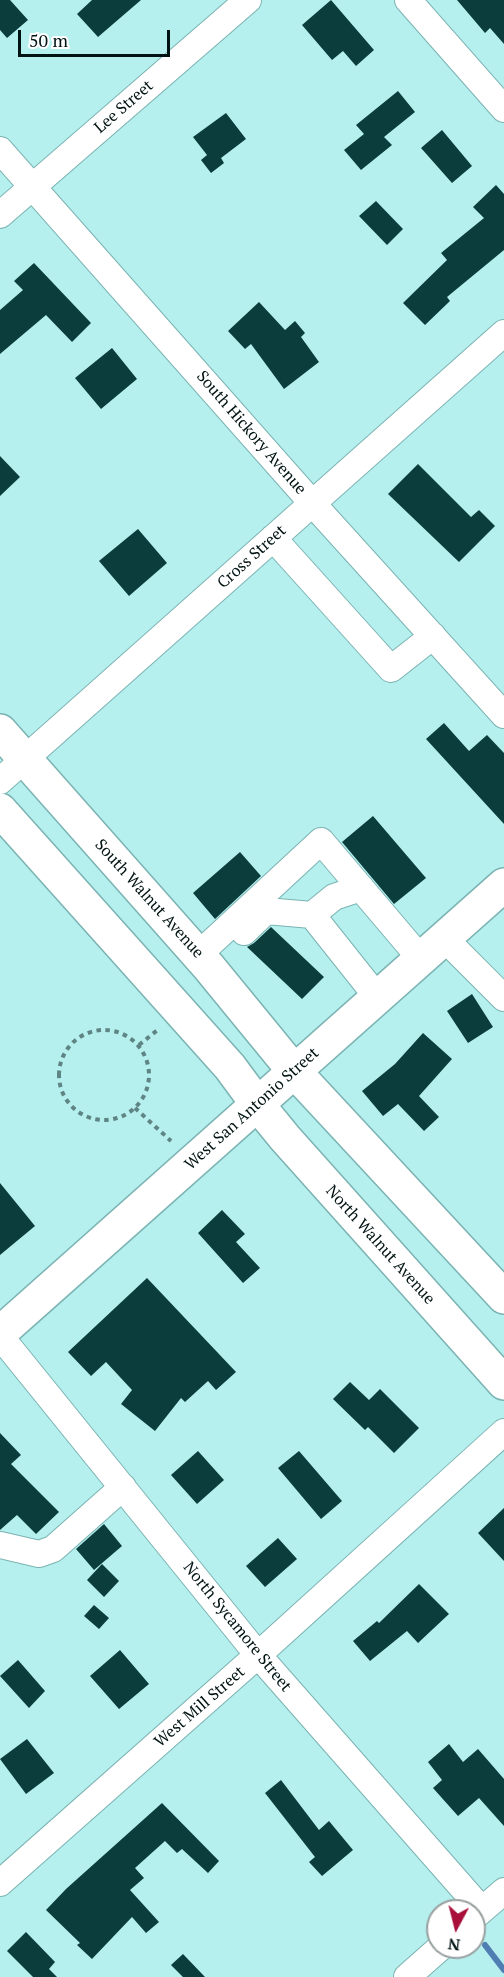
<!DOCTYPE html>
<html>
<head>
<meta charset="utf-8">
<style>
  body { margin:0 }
  #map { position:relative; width:504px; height:1977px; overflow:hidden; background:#b5efee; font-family:"PT Serif",serif }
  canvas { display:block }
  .north { position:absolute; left:426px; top:1899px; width:60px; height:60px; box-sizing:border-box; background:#fff; border:2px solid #99a0a0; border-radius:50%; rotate:187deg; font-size:16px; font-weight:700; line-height:24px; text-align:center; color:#001212 }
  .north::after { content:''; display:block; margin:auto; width:21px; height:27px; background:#a80f3a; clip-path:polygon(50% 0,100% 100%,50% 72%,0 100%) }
  .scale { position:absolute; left:18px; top:30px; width:152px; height:27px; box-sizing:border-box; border:3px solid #001212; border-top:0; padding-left:8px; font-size:18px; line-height:21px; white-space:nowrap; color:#001212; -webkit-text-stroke:4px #fff; paint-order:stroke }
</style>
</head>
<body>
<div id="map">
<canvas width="504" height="1977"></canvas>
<div class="north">N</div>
<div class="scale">50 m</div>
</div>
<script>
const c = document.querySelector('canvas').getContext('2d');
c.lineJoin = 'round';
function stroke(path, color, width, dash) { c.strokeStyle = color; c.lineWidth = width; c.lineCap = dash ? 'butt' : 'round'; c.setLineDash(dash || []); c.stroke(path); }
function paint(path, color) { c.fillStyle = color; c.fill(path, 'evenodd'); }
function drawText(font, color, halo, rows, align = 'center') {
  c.font = font + ' "PT Serif",serif'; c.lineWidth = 6; c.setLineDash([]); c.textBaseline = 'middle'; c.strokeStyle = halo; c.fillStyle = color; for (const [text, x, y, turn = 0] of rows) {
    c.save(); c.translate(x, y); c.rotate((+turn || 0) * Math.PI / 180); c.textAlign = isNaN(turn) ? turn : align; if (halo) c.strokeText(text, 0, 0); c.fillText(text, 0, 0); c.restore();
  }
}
stroke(new Path2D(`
  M485 1945 504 1970`), '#4f7eb2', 6);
paint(new Path2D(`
  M0 0H10L28 20 7 38 0 30Z
  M92 0H141L98 37 77 14Z
  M331 0 374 50 356 66 343 51 332 60 302 25Z
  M457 0H504V44L490 28 485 33Z
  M398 91 415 112 384 137 392 145 361 170 344 150 364 134 356 125Z
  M226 113 246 139 221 158 224 163 211 173 201 160 207 155 193 137Z
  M442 130 472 166 452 183 421 148Z
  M496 185 504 194V250L447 297 450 301 425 325 403 303 447 260 441 253 484 218 473 207Z
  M376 201 403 229 387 245 359 216Z
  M34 263 91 323 72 342 46 315 0 354V310L23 290 14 281Z
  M259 302 285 330 295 321 305 333 301 337 319 362 284 389 251 344 245 349 228 331Z
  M112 348 137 379 101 409 75 378Z
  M0 456 20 477 0 496Z
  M418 464 471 517 479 510 495 526 459 562 388 494Z
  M138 529 167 563 129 596 99 561Z
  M444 723 469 751 487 735 504 753V824L426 739Z
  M373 816 426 878 394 904 342 842Z
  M240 852 261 876 215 919 193 893Z
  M271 927 324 977 302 999 247 947 254 943Z
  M472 994 493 1027 468 1043 447 1011Z
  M423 1033 452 1059 419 1096 439 1117 424 1131 398 1104 383 1116 362 1091 395 1064Z
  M0 1183 35 1226 0 1255Z
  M222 1210 245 1234 236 1242 260 1268 243 1283 198 1233Z
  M147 1278 236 1372 216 1390 208 1381 185 1402 181 1398 155 1431 121 1404 132 1390 106 1362 91 1376 68 1352Z
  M350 1382 369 1400 380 1389 419 1428 394 1453 368 1427 365 1430 333 1399Z
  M0 1433 21 1455 11 1464 59 1512 36 1534 17 1515 0 1530Z
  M198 1451 224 1480 197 1504 171 1475Z
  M299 1451 342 1501 321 1519 278 1468Z
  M504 1508V1561L478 1533Z
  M104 1524 122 1546 94 1570 76 1549Z
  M278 1538 297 1559 265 1587 246 1566Z
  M102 1564 119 1581 104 1597 87 1580Z
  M419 1584 449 1614 418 1643 407 1631 370 1661 353 1641 377 1621 379 1623Z
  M94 1605 109 1618 99 1629 84 1616Z
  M120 1650 149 1684 119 1709 90 1676Z
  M18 1660 45 1691 29 1708 0 1676Z
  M27 1739 54 1773 26 1794 0 1759Z
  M449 1744 463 1762 478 1749 504 1779V1826L479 1798 458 1816 433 1788 442 1780 428 1762Z
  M281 1780 319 1830 329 1821 353 1850 322 1876 309 1862 315 1857 265 1793Z
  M162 1803 219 1861 208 1873 182 1849 177 1853 165 1841 135 1868 144 1878 130 1890 159 1922 146 1933 132 1917 92 1959 77 1945 80 1943 46 1910 66 1889Z
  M26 1932 55 1962 49 1969 57 1977H33L7 1951Z
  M183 1954 205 1977H183L171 1965Z`), '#0c3d3d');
const minor = new Path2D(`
  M408 0 504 109
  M0 150 313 504 504 715
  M0 215 248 0
  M273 538 391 669 433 636
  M0 781 504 333
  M312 915 334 897 361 888
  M244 932 266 911 312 915 378 998
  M444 938 504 998
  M198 955 321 841 421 959
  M0 1336 258 1655 482 1910
  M0 1545 39 1554 53 1549 123 1487
  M0 1883 258 1655 504 1432
  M474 1917 504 1891
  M407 1977 441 1947`);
const major = new Path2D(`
  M0 731 208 966 294 1071 504 1297
  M0 810 230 1067 258 1105 285 1138 504 1383
  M0 1333 504 885`);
stroke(minor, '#7ab3b2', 28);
stroke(major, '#7ab3b2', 36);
stroke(new Path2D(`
  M59 1075a45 45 0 1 1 90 0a45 45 0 1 1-90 0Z
  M139 1045 160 1028
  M135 1108 171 1141`), '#5e8584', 4, [4.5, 4.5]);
stroke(minor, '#fff', 26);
stroke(major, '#fff', 33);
drawText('16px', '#001212', '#fff', [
  ["Lee Street",124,107,-41],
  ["South Hickory Avenue",251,433,49],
  ["Cross Street",252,557,-42],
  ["South Walnut Avenue",149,899,48],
  ["West San Antonio Street",252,1109,-42],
  ["North Walnut Avenue",380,1245,48],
  ["North Sycamore Street",237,1627,51],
  ["West Mill Street",200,1707,-41]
]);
</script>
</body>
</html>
